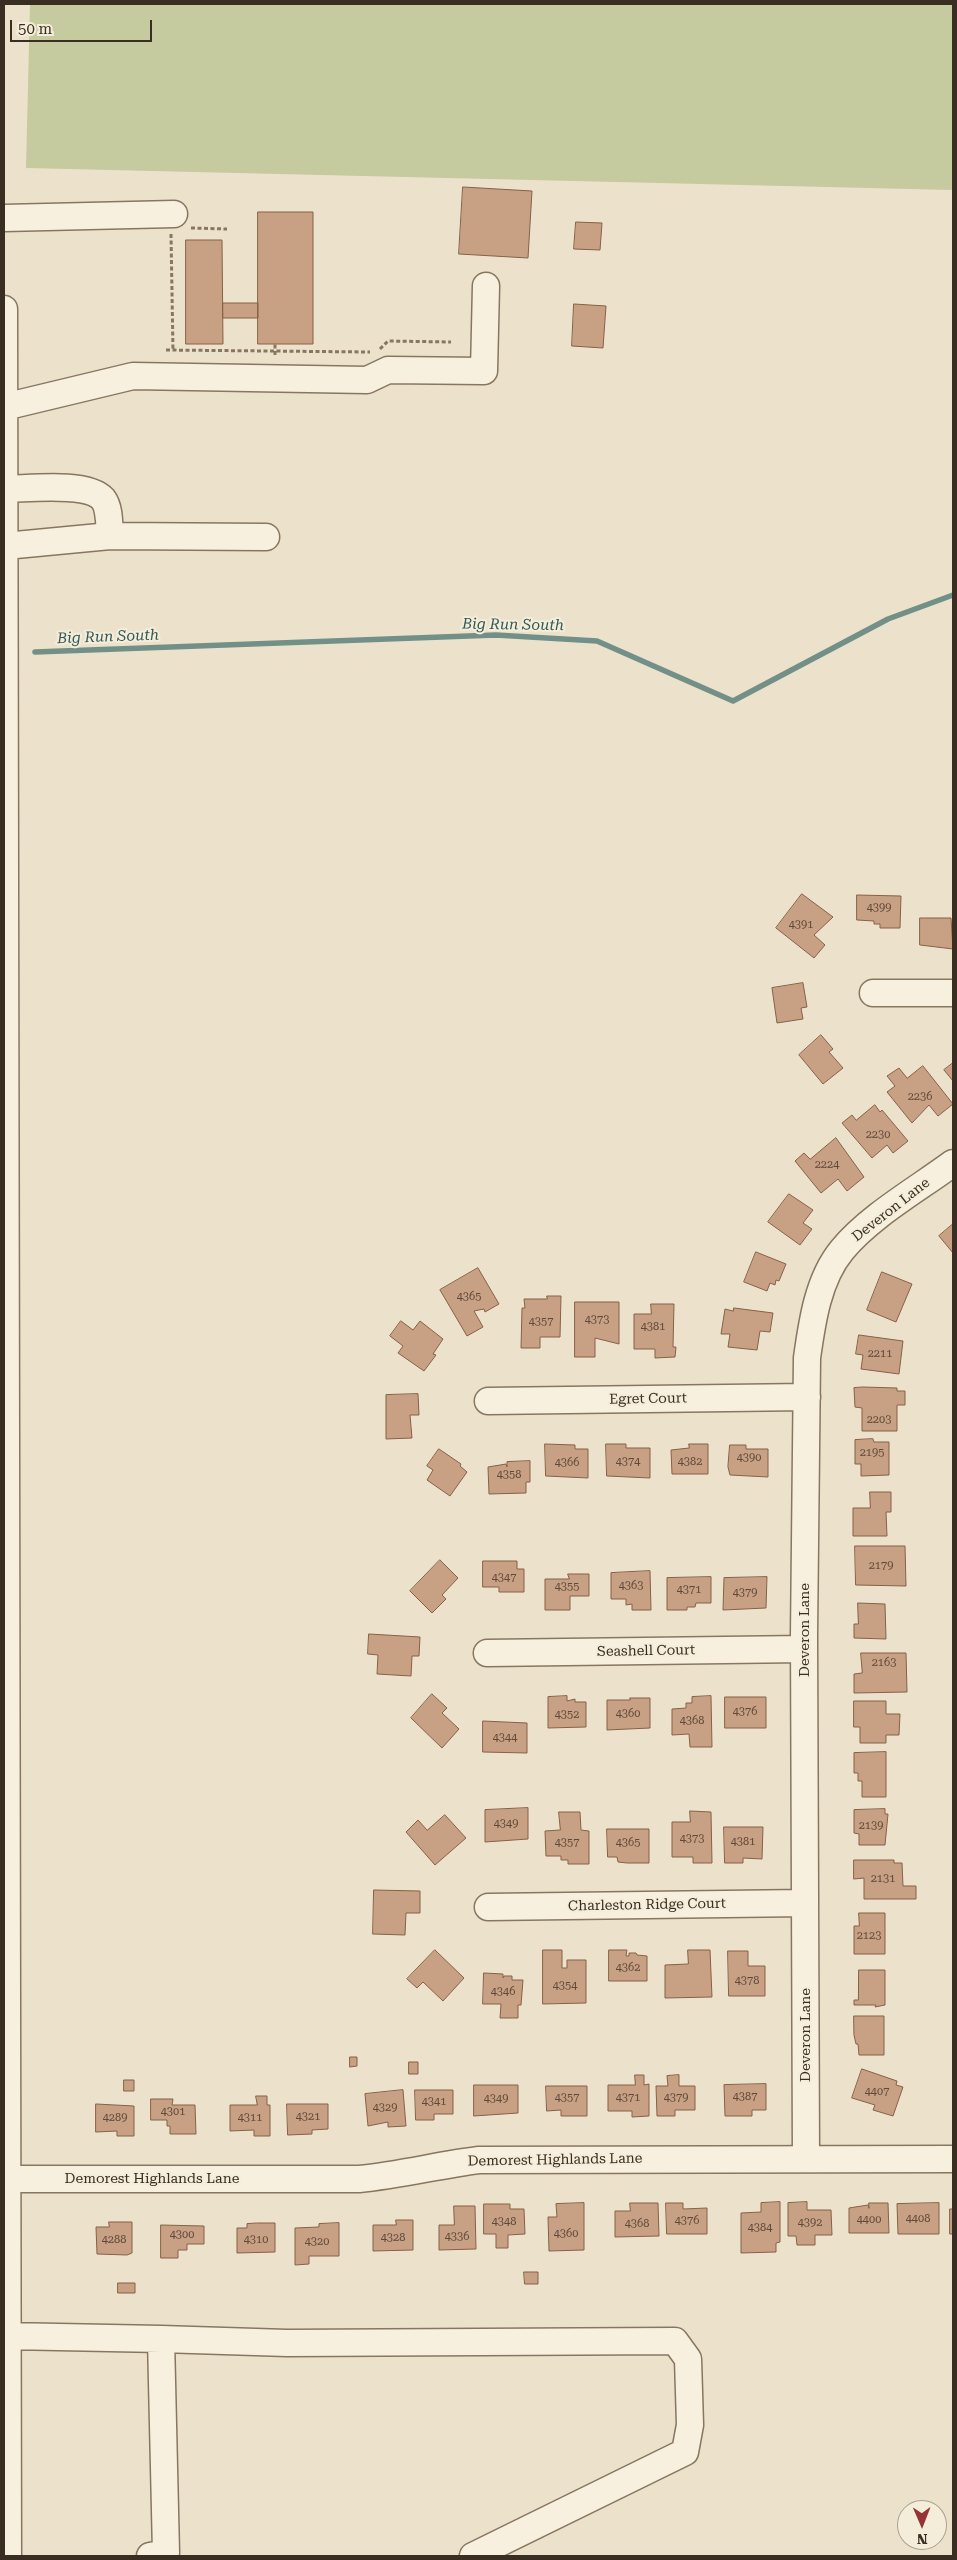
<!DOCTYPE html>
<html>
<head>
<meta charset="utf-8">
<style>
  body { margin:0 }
  #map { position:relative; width:957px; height:2560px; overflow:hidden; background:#ece2cb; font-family:"Roboto Serif",serif }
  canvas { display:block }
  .frame { position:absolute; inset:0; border:5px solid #3a2e22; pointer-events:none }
  .north { position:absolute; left:897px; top:2500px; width:50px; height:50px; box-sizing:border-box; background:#f4edda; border:1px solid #aaa190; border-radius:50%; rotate:179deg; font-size:14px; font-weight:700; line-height:20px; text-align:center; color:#3a2e22 }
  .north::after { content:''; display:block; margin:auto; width:18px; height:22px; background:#943435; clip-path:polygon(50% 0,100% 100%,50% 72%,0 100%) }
  .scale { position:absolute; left:10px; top:20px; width:142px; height:22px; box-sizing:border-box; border:2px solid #3a2e22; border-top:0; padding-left:6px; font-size:15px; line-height:18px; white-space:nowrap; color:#3a2e22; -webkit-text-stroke:4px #f4edda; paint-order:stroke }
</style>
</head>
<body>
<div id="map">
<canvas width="957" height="2560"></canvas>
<div class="frame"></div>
<div class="north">N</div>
<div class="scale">50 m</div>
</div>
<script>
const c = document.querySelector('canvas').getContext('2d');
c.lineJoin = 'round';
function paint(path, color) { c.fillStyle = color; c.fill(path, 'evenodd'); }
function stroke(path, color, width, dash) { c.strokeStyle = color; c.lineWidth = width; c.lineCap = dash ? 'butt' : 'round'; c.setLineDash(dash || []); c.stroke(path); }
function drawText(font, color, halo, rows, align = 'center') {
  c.font = font + ' "Roboto Serif",serif'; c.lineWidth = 4; c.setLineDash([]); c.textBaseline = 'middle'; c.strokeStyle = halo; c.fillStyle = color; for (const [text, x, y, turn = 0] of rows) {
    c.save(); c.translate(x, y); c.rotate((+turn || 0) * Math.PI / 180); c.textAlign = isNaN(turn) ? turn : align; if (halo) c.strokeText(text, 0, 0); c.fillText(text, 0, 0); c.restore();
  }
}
paint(new Path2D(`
  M30 4H953V190L26 168Z`), '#c5ca9f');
stroke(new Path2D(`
  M35 652 496 635 597 641 733 701 888 619 953 595`), '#729088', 5.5);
const building = new Path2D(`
  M463 187 532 191 528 258 459 254Z
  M258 212H313V344H258Z
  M576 222 602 223 600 250 574 249Z
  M186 240H222L223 344H186Z
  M223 303H258V318H223Z
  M574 304 606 306 603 348 572 346Z
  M802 894 833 917 814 935 825 945 814 958 776 928Z
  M857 895 901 896 900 928H880V924H874V921L857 920Z
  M920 918H951L953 949 920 945Z
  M803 983 807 1007 801 1008 803 1019 777 1023 772 988Z
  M821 1035 833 1049 829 1052 843 1068 823 1084 799 1055Z
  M953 1063V1081L944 1070Z
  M923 1066 953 1104 938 1116 929 1105 912 1123 887 1092 895 1086 887 1076 899 1068 907 1078Z
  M875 1105 880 1112 882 1110 908 1141 893 1153 887 1145 872 1158 842 1123 852 1115 856 1120Z
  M836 1138 864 1177 847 1191 838 1179 821 1193 795 1161 804 1153 810 1159Z
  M789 1194 813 1210 803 1223 812 1229 800 1245 768 1222Z
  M953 1224V1253L939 1236Z
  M756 1252 786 1264 779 1281 776 1280 775 1285 770 1283 767 1291 744 1282Z
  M478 1268 499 1304 485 1312 484 1309 474 1311 483 1327 467 1336 440 1290Z
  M882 1272 912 1284 896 1322 867 1310Z
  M547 1296H561L560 1337H540V1348H521L522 1308H525L524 1299H547Z
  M575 1302H619V1344L595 1338V1357H575Z
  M651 1304H674L673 1347H676L675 1357 655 1358V1349H634V1314H651Z
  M734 1308 773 1313 770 1332 760 1331 757 1350 728 1347 730 1334H721L725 1309 733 1311Z
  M401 1321 413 1330 420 1321 443 1339 433 1354 436 1355 424 1371 398 1353 403 1346 390 1336Z
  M859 1335 903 1341 899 1374 861 1369 863 1355 856 1354Z
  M863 1387 897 1388V1391H905V1405H897V1431H862V1408L855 1407 854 1388Z
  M418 1394 419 1415H410L412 1438 386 1439V1395Z
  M873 1439 874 1442H889V1475L861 1476V1464H855V1440Z
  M545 1444 575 1445V1449H588V1478L546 1476Z
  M606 1444H626V1448H650V1478L607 1476Z
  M689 1444H708V1474H672L671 1450 689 1448Z
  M730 1445H746V1449H768V1477L730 1475 728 1467Z
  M439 1449 461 1464 460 1466 467 1472 450 1496 427 1480 433 1470 427 1466Z
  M530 1461V1482H526V1493L489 1494 488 1467 506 1464 507 1467V1462Z
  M870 1492H891V1512H886L887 1536H853V1508H870Z
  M855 1546H905L906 1586 856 1585Z
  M440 1560 458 1578 442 1595 446 1599 432 1613 410 1591Z
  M483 1561H517V1569H524V1592H499V1587H483Z
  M650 1571 651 1610H632V1604L626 1605V1599H611V1573Z
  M568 1574H589V1596H570V1610H545V1579H569Z
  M711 1577V1603H696L695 1607H687V1610H667V1578Z
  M767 1577 766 1608 723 1610 724 1578Z
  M858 1603 885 1604 886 1639 854 1638V1624H858Z
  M369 1634 420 1637 419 1656H412L411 1676 377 1674 378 1655 368 1654Z
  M861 1653H906L907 1692 854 1693V1674L862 1673Z
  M432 1694 447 1708 442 1713 459 1729 442 1748 411 1718Z
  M567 1696V1701L575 1699V1702H586V1727L548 1728V1697Z
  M711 1696 712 1747H690L689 1734 672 1735V1709L686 1708V1703H692V1697Z
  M725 1697H766V1728H725Z
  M630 1698H650V1728L607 1730V1700H630Z
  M854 1701H886V1714H900L899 1735H886V1743H860V1727H854Z
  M483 1721 527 1723V1753L483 1752Z
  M886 1752V1797H862V1781H858V1773H854V1753Z
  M528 1808V1839L485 1842V1810Z
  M885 1809V1814H888L885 1845H859V1834L854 1833V1810Z
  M690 1811 711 1812 712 1863H693V1857H672V1822H690Z
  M559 1812H580L581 1830 589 1831V1864H568V1860H561V1856H546L545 1831 560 1830Z
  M445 1815 466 1838 435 1865 406 1832 418 1820 427 1830Z
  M724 1827H763L762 1859 743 1858V1863H725Z
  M607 1829H649V1863H627L618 1862 617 1857H608Z
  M854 1860H894V1863H902L903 1886H916V1899H864V1878L854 1879Z
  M374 1890 420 1891V1913H406L405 1935 373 1934Z
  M859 1913H885V1954H854V1926H859Z
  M435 1950 464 1978 443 2001 423 1982 417 1988 407 1979Z
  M543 1950H562V1968H567V1960H586V2003L543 2004Z
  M609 1950H627L626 1956H629V1953H636L637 1955 647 1956V1981H609Z
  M688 1950H710L712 1997 665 1998V1965L688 1964Z
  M728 1951H748V1966H765V1996H729Z
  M859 1970H885V2005L875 2007 876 2005H854V2000H858Z
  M484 1973 503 1974V1978L504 1976H512V1980H523L521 2005H518V2018H500L501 2004H483Z
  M854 2016H884V2055H859L858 2044H856L854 2035Z
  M350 2057H357V2066L350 2067Z
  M409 2062H418V2074H409Z
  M862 2069 897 2081 896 2085 903 2087 893 2116 873 2110 875 2105 852 2098Z
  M635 2075H644V2085L649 2084V2116L632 2117V2111H608V2085H635Z
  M679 2075V2086H695V2110H675V2116H657L656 2086H668L667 2076Z
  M124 2080H134V2091H124Z
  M766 2084V2110H752V2116H725L724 2085Z
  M474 2085H518V2113L474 2116Z
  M546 2086H587V2116H561V2110L547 2111Z
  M403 2090 406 2126 388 2127V2122L368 2126 365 2094Z
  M415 2090H453V2114H434V2120H416Z
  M256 2096H267V2105H270V2136H254V2130L230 2131V2105H257Z
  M151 2099H173L172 2105H195L196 2134H170V2126H167V2120H151Z
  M96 2104 134 2106V2136H117V2131L96 2132Z
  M287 2104H328V2129L312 2130V2134L288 2135Z
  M780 2202V2242L776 2243V2252L741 2253V2213L761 2212V2203Z
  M807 2202V2210H831L832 2235H815V2245H797L796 2236H788V2203Z
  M584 2203V2250L549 2251 548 2217H557L556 2204Z
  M630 2203H658L659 2236 615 2237V2211H630Z
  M666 2203H683V2209L707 2208V2234H667Z
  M869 2203H888L889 2233H849V2208L868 2205 869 2208Z
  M939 2203V2234H898L897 2204Z
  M484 2204H510V2209H524L525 2234 508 2235V2248H496V2234H484Z
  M454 2206H475L476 2249 439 2250V2225H454Z
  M950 2209H953V2234H950Z
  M396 2220H413V2250L373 2251V2225H396Z
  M109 2222H132V2253L127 2255 97 2254 96 2227H109Z
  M257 2223H275V2252L237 2253V2228H247V2224Z
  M339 2223V2256H309V2264L295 2265V2228L319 2227V2224Z
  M161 2225 204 2226V2244H187V2250H178V2258H161Z
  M524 2272H538V2284H525Z
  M118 2283H135V2293H118Z`);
paint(building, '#c8a084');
stroke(building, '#866047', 1);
const minor = new Path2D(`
  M4 218 174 214
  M4 309 8 2556
  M4 407 133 376 367 380 388 370 484 371 486 286
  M5 489C27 489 87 481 103 499 110 508 109 525 110 536
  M5 546 110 536 266 537
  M873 993H953
  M488 1401 807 1397
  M487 1653 804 1649
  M488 1907 805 1903
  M806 2158 804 1635 807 1358C812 1322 818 1279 842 1250 870 1216 918 1189 953 1163
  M8 2179H359C400 2175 439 2165 479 2160L953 2159
  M7 2336 161 2339 166 2553 150 2556
  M161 2339 287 2343 675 2341 688 2359 690 2425 685 2452 473 2556`);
stroke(minor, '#887660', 29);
stroke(new Path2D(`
  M191 228 227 229
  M171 234 173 351
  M380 349 388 341 451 342
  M166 350 370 352
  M275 355V344`), '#887660', 3, [4, 2.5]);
stroke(minor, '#f7f0de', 26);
drawText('11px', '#5e4a3a', null, [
  ["4399",879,908],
  ["4391",801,925],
  ["2236",920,1097],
  ["2230",878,1135],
  ["2224",827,1165],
  ["4365",469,1297],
  ["4373",597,1320],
  ["4357",541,1322],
  ["4381",653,1327],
  ["2211",880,1354],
  ["2203",879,1420],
  ["2195",872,1453],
  ["4390",749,1458],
  ["4374",628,1462],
  ["4382",690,1462],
  ["4366",567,1463],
  ["4358",509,1475],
  ["2179",881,1566],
  ["4347",504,1578],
  ["4363",631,1586],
  ["4355",567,1587],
  ["4371",689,1590],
  ["4379",745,1593],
  ["2163",884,1663],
  ["4376",745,1712],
  ["4360",628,1714],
  ["4352",567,1715],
  ["4368",692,1721],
  ["4344",505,1738],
  ["4349",506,1824],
  ["2139",871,1826],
  ["4373",692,1839],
  ["4381",743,1842],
  ["4357",567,1843],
  ["4365",628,1843],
  ["2131",883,1879],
  ["2123",869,1936],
  ["4362",628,1968],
  ["4378",747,1981],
  ["4354",565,1986],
  ["4346",503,1992],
  ["4407",877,2092],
  ["4387",745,2097],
  ["4357",567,2098],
  ["4371",628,2098],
  ["4379",676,2098],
  ["4349",496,2099],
  ["4341",434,2102],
  ["4329",385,2108],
  ["4301",173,2112],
  ["4321",308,2117],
  ["4289",115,2118],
  ["4311",250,2118],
  ["4408",918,2219],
  ["4400",869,2220],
  ["4376",687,2221],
  ["4348",504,2222],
  ["4392",810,2223],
  ["4368",637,2224],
  ["4384",760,2228],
  ["4360",566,2234],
  ["4300",182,2235],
  ["4336",457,2237],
  ["4328",393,2238],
  ["4288",114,2240],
  ["4310",256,2240],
  ["4320",317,2242]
]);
drawText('14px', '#3a2e22', '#f4edda', [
  ["Deveron Lane",891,1210,-38],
  ["Egret Court",648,1399,-1],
  ["Deveron Lane",805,1630,-90],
  ["Seashell Court",646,1651,-1],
  ["Charleston Ridge Court",647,1905,-1],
  ["Deveron Lane",806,2035,-90],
  ["Demorest Highlands Lane",555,2160,-1],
  ["Demorest Highlands Lane",152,2179]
]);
drawText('italic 15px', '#335956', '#f4edda', [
  ["Big Run South",513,625,1],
  ["Big Run South",108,637,-2]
]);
</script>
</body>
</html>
